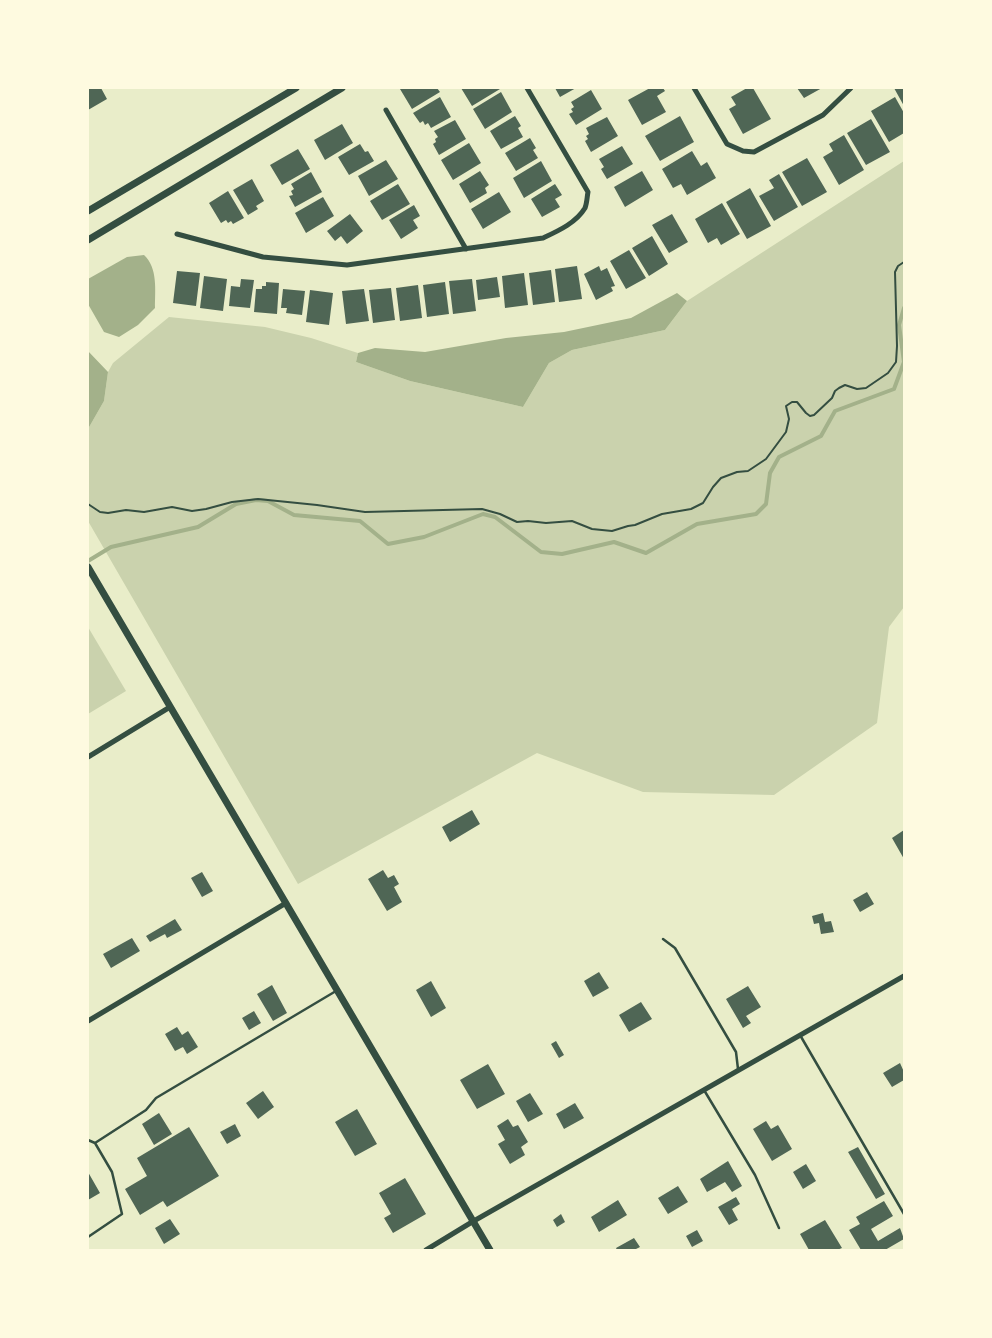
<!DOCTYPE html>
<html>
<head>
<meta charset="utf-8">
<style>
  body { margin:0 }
  #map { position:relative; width:992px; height:1338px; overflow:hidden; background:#e9edc9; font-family:Mulish,sans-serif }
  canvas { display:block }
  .frame { position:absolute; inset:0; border:89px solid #fefae0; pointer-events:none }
</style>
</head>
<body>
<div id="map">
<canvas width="992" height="1338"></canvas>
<div class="frame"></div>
</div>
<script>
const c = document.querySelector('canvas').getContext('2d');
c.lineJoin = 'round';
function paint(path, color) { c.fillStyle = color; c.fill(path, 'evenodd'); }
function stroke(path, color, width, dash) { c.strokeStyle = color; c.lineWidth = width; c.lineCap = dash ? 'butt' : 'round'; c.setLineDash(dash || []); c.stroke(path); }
paint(new Path2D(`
  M904 161V607L889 627 877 723 774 795 643 792 537 753 298 884 88 521V429L104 401 108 372 113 363 169 317 265 327 311 338 358 353 356 362 410 381 523 407 549 363 572 350 665 330 687 301Z
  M88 627 126 691 88 714Z`), '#cad2ad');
paint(new Path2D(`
  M144 255C158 268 155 290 155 308L138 325 119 337 104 332 88 304V279L127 257Z
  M677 293 687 301 665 330 572 350 549 363 523 407 410 381 356 362 358 353 375 348 425 352 506 338 564 332 631 318Z
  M88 351 108 372 104 401 88 429Z`), '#a3b18a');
stroke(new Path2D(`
  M88 561 111 547 198 527 236 504 256 500 268 501 294 515 360 521 388 544 424 537 483 514 495 517 541 552 562 554 614 542 646 553 697 524 756 514 766 504 770 473 779 457 821 436 835 411 894 389 904 362 899 325 904 308`), '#a3b18a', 4);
paint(new Path2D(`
  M88 88H101L107 99 88 110Z
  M404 88H437L440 92 412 109 400 89Z
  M461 88H498L500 89 472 106Z
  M555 88H576L560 97Z
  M650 88H663L665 91 657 96 666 112 642 125 628 100Z
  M747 88H753L771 119 743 134 729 109 736 105 731 97Z
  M797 88H822L804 98Z
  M894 88H904V106Z
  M591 90 602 109 576 125 569 114 573 112 571 109 574 107 571 102Z
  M501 92 512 112 485 129 473 109Z
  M440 97 451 117 431 128 428 123 425 125 423 121 420 123 413 113Z
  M895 97 904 113V133L889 142 871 111Z
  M515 116 521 126 518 128 523 137 501 149 490 131Z
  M680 116 694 142 660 161 645 136Z
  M607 117 618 136 591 152 585 141 588 139 586 136 589 134 586 128Z
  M871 119 890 152 866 165 847 133Z
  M455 120 466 139 439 155 433 144 436 142 435 139 438 137 434 131Z
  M342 124 353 143 325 160 314 140Z
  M844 135 864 170 839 185 823 157 833 151 829 144Z
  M530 138 536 148 533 150 538 158 516 171 505 153Z
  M469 143 481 163 453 180 441 160Z
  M360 144 365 152 368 151 374 161 349 175 338 157Z
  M622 146 633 164 607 179 601 169 604 167 599 159Z
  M298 149 310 169 282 185 270 165Z
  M692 151 701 166 707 162 716 178 687 195 681 184 673 188 662 169Z
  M807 158 827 192 802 206 782 172Z
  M386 160 398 179 369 196 358 176Z
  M541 161 552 181 524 198 513 178Z
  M480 171 489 185 485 188 487 193 470 203 459 184Z
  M642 171 653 190 625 207 614 187Z
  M311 172 322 192 295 207 289 196 293 195 291 191 294 189 291 184Z
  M779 174 798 207 774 221 759 196 774 188 769 180Z
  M252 179 264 201 256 206 258 209 248 215 233 190Z
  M398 184 410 204 382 220 370 201Z
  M555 184 562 195 555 199 560 207 542 217 531 199Z
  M750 188 771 226 747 239 726 202Z
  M228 191 244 218 233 224 231 221 228 223 226 220 221 223 209 203Z
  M499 192 511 212 483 229 471 209Z
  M323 197 334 216 306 233 295 213Z
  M722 203 740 234 721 245 717 238 708 243 695 219Z
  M414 205 420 216 413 220 418 228 401 239 389 220Z
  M350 214 363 231 347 244 341 236 335 241 327 231Z
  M672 214 688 242 669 253 652 225Z
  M652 236 668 264 649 276 632 248Z
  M629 250 646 278 626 289 610 261Z
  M577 266 582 299 559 302 555 269Z
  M599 266 601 271 607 268 615 286 611 287 613 291 596 300 584 274Z
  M551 270 555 302 533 305 529 273Z
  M177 271 200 273 196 306 173 303Z
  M524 273 528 305 505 308 502 276Z
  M204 276 227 279 223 311 200 308Z
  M497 277 500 297 478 300 476 280Z
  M241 279 254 280 250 308 229 306 231 286 240 287Z
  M472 279 476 311 453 314 449 281Z
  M266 282 279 283 277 314 254 312 256 289H262V286H266Z
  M445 282 449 314 427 317 423 285Z
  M418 285 422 318 400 321 396 288Z
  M391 288 395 320 373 323 369 290Z
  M283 289 305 291 302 315 286 313 287 308H281Z
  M364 289 369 321 346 324 342 291Z
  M310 290 333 293 329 325 306 322Z
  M472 810 480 824 450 842 442 827Z
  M904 830V859L892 838Z
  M383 870 388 878 394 875 399 884 394 887 402 902 387 911 368 879Z
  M202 872 213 891 202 897 191 878Z
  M867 892 874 904 860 912 853 900Z
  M823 913 825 922 831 921 834 932 821 934 819 923 814 924 812 916Z
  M175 919 182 930 167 938 165 934 150 942 146 936Z
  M132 938 140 951 111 968 103 954Z
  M599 972 609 988 593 997 584 981Z
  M431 981 446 1008 431 1017 416 990Z
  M272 985 287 1013 273 1021 257 994Z
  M748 986 761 1007 746 1016 751 1023 743 1028 726 999Z
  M641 1002 652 1019 629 1032 619 1015Z
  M254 1011 261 1023 249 1030 242 1018Z
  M177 1027 182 1035 188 1031 198 1047 187 1054 183 1047 175 1051 165 1034Z
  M556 1041 564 1055 559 1058 551 1044Z
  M900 1063 904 1072V1080L892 1087 883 1073Z
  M488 1064 505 1094 477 1109 460 1080Z
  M263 1091 274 1107 258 1119 246 1103Z
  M530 1093 543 1114 528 1122 516 1101Z
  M575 1103 584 1118 564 1129 556 1114Z
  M357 1109 377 1144 355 1156 335 1122Z
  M159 1113 172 1134 154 1145 142 1124Z
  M508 1119 513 1127 518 1125 528 1142 521 1147 525 1155 510 1164 498 1144 505 1140 497 1126Z
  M766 1121 771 1129 778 1125 792 1149 772 1161 753 1129Z
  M235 1124 241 1136 227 1144 220 1132Z
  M189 1127 219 1176 167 1207 163 1201 140 1215 125 1189 147 1176 137 1158Z
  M858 1147 885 1194 876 1199 848 1152Z
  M728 1161 742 1186 732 1192 725 1182 707 1192 700 1179Z
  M806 1164 816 1181 803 1189 793 1172Z
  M88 1172 100 1193 88 1200Z
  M405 1178 426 1214 393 1233 384 1218 391 1214 379 1193Z
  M678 1186 688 1202 668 1214 658 1198Z
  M736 1197 740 1204 732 1209 738 1220 729 1225 718 1207Z
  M618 1200 627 1215 599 1232 591 1217Z
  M884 1201 893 1216 871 1229 878 1241 900 1228 904 1239 885 1250H861L849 1230 860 1224 856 1217Z
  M561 1214 565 1222 557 1227 553 1220Z
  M170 1219 180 1234 164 1244 155 1228Z
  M825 1220 842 1248 837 1250H809L800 1234Z
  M697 1230 703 1241 692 1247 686 1236Z
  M634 1238 640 1247 634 1250H617L616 1248Z`), '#4f6655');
stroke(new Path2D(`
  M88 504 100 512 108 513 126 510 144 512 172 507 192 511 206 509 232 502 258 499 317 505 365 512 482 509 500 514 517 522 528 521 546 523 572 521 592 529 612 531 628 526 635 525 662 514 691 509 703 503 713 487 721 478 737 472 748 471 766 459 786 432 789 419 786 406 792 402H797L806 413 810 416 814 415 832 398 835 391 839 388 845 385 857 389 866 388 888 373 896 362 897 346 895 272 898 266 904 262`), '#344e41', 2);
stroke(new Path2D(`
  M663 939 675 948 736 1052 738 1069
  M800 1035 904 1214
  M704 1090 755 1175 779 1228
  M88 1140 95 1143 112 1172 122 1214 88 1237
  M95 1143 146 1110 156 1098 336 991`), '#344e41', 2.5);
stroke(new Path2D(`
  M694 88 727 144 743 151 754 152 823 115 851 88
  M386 110 466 249
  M177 234 263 257 347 265 543 238C558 231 576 223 585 208 587 203 587 197 588 192L527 88
  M88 757 170 707
  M88 1021 286 903
  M426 1250 472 1222 904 976`), '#344e41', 5);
stroke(new Path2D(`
  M88 211 296 88
  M88 240 342 88
  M88 567 490 1250`), '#344e41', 7);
</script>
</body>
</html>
